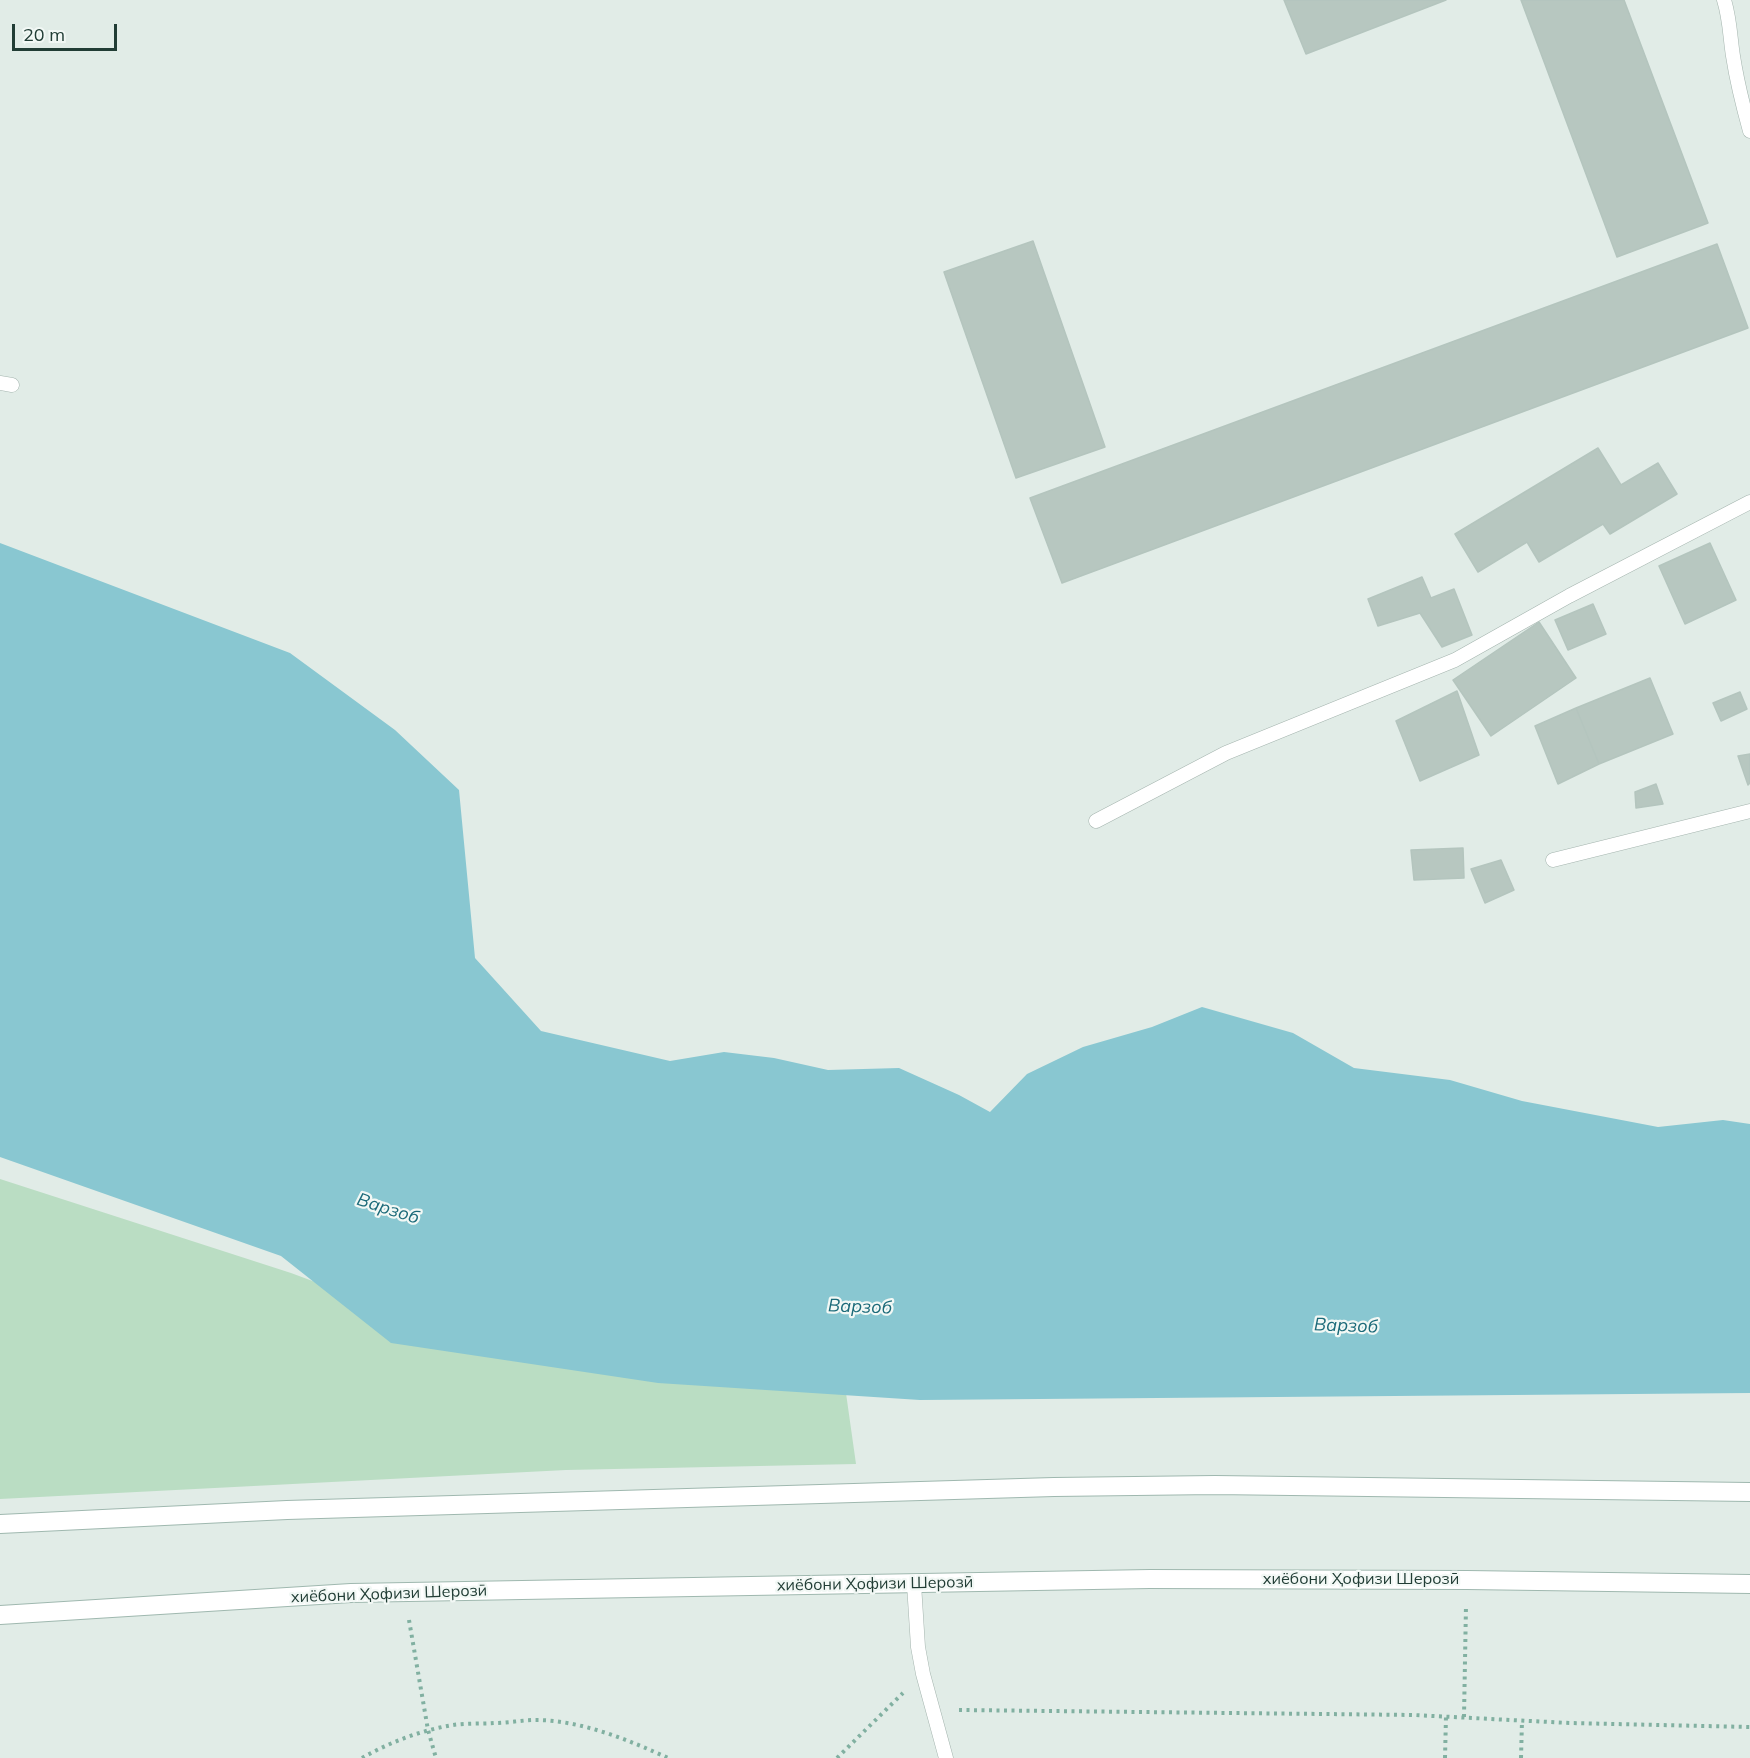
<!DOCTYPE html>
<html>
<head>
<meta charset="utf-8">
<style>
  body { margin:0 }
  #map { position:relative; width:1750px; height:1758px; overflow:hidden; background:#e1ece7; font-family:Mulish,sans-serif }
  canvas { display:block }
  .scale { position:absolute; left:12px; top:24px; width:105px; height:27px; box-sizing:border-box; border:3px solid #213d35; border-top:0; padding-left:8px; font-size:18px; line-height:21px; white-space:nowrap; color:#213d35; -webkit-text-stroke:4px #f2f8f5; paint-order:stroke }
</style>
</head>
<body>
<div id="map">
<canvas width="1750" height="1758"></canvas>
<div class="scale">20 m</div>
</div>
<script>
const c = document.querySelector('canvas').getContext('2d');
c.lineJoin = 'round';
function paint(path, color) { c.fillStyle = color; c.fill(path, 'evenodd'); }
function stroke(path, color, width, dash) { c.strokeStyle = color; c.lineWidth = width; c.lineCap = dash ? 'butt' : 'round'; c.setLineDash(dash || []); c.stroke(path); }
function drawText(font, color, halo, rows, align = 'center') {
  c.font = font + ' Mulish,sans-serif'; c.lineWidth = 4.5; c.setLineDash([]); c.textBaseline = 'middle'; c.strokeStyle = halo; c.fillStyle = color; for (const [text, x, y, turn = 0] of rows) {
    c.save(); c.translate(x, y); c.rotate((+turn || 0) * Math.PI / 180); c.textAlign = isNaN(turn) ? turn : align; if (halo) c.strokeText(text, 0, 0); c.fillText(text, 0, 0); c.restore();
  }
}
paint(new Path2D(`
  M0 1179 291 1273 431 1325 843 1372 856 1464 566 1470 0 1499Z`), '#baddc3');
paint(new Path2D(`
  M0 543 290 653 395 730 459 790 475 958 541 1031 670 1061 724 1052 774 1058 828 1070 899 1068 959 1095 990 1112 1027 1074 1083 1047 1152 1027 1202 1007 1293 1033 1354 1068 1450 1080 1522 1101 1658 1127 1723 1120 1750 1124V1393L920 1400 658 1383 391 1343 281 1256 0 1157Z`), '#89c7d1');
const building = new Path2D(`
  M1284 0H1446L1306 54Z
  M1521 0H1624L1708 223 1617 257Z
  M1033 241 1105 447 1016 478 944 272Z
  M1717 244 1748 328 1062 583 1030 498Z
  M1598 448 1621 485 1658 463 1677 494 1610 534 1603 524 1539 562 1527 542 1478 572 1455 534Z
  M1710 543 1736 600 1685 624 1659 566Z
  M1422 577 1431 598 1454 589 1472 635 1442 647 1420 613 1378 626 1368 599Z
  M1593 604 1606 634 1568 650 1555 620Z
  M1539 622 1576 678 1491 736 1453 680Z
  M1650 678 1673 734 1599 764 1576 708Z
  M1457 691 1479 755 1420 781 1396 721Z
  M1740 692 1747 709 1721 721 1713 703Z
  M1576 708 1599 764 1558 784 1535 726Z
  M1750 754V783L1748 785 1738 756Z
  M1656 784 1663 804 1636 808 1635 792Z
  M1463 848 1464 878 1414 880 1411 850Z
  M1501 860 1514 890 1485 903 1471 869Z`);
paint(building, '#b7c7c0');
stroke(building, '#b4c5be', 1.5);
const service = new Path2D(`
  M1724 0C1730 19 1730 37 1733 56 1737 82 1743 106 1750 131
  M0 383 12 385
  M1096 821 1226 753 1455 660 1569 596 1750 502
  M1553 860 1750 811
  M914 1584 918 1647 923 1674 946 1758`);
const secondary = new Path2D(`
  M0 1524 287 1510 1054 1487 1215 1485 1750 1492
  M0 1615 351 1593 1150 1579 1467 1580 1750 1584`);
stroke(service, '#a4b4ae', 15);
stroke(secondary, '#9fb8af', 20);
stroke(new Path2D(`
  M409 1620 428 1730 436 1758
  M959 1710 1414 1715 1569 1723 1750 1727
  M1464 1717 1466 1605
  M362 1758C390 1742 422 1730 453 1725 466 1723 481 1724 494 1723 508 1723 522 1720 536 1720 580 1720 629 1740 668 1758
  M837 1758 903 1693
  M1445 1758 1446 1716
  M1521 1758 1522 1721`), '#81b0a1', 4, [3, 4.5]);
stroke(service, '#fff', 14);
stroke(secondary, '#fff', 18);
drawText('16px', '#213d35', '#f2f8f5', [
  ["хиёбони Ҳофизи Шерозӣ",1361,1579],
  ["хиёбони Ҳофизи Шерозӣ",875,1584,-1],
  ["хиёбони Ҳофизи Шерозӣ",389,1594,-2]
]);
drawText('italic 18px', '#1b6a79', '#f2f8f5', [
  ["Варзоб",388,1209,18],
  ["Варзоб",860,1307,2],
  ["Варзоб",1346,1326,2]
]);
</script>
</body>
</html>
